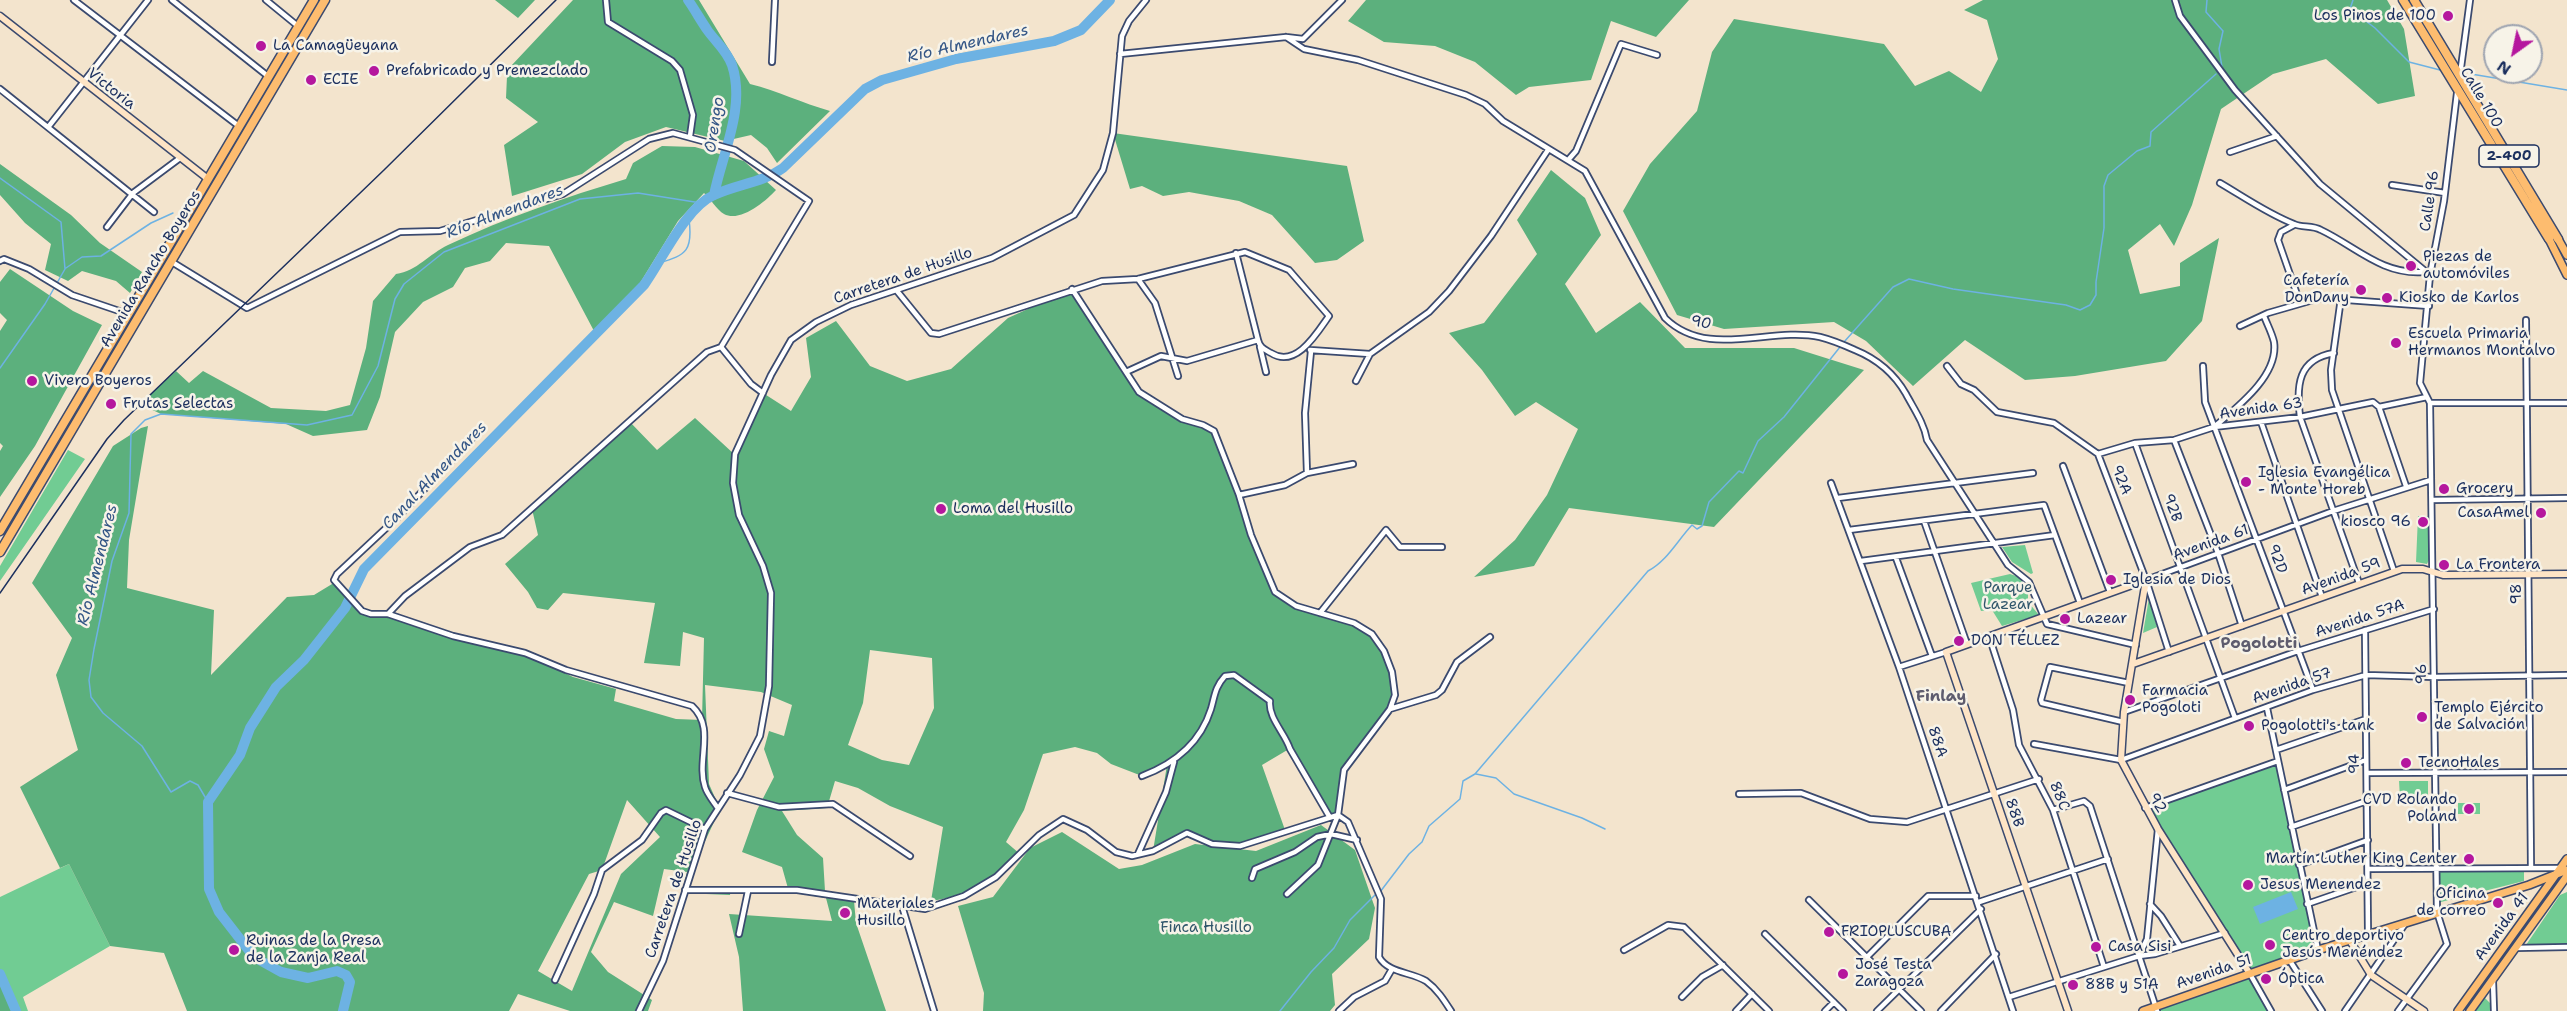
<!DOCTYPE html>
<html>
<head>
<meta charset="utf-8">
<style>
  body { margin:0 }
  #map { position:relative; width:2567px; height:1011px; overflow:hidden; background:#f3e4cd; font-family:"Shantell Sans",sans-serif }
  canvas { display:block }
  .north { position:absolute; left:2483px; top:24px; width:60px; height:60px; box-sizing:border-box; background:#f7f3e8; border:2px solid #9fa5b1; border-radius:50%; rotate:213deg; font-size:16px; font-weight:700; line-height:24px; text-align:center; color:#1b2f5e }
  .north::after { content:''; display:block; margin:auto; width:21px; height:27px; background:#b5179e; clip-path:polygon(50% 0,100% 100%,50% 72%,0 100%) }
</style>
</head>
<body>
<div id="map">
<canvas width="2567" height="1011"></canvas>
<div class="north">N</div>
</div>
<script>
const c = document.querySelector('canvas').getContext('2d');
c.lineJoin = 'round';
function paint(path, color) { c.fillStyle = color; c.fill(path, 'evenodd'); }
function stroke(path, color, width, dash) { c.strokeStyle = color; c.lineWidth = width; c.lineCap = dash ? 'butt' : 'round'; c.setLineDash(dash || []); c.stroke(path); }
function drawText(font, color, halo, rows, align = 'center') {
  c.font = font + ' "Shantell Sans",sans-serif'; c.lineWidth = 5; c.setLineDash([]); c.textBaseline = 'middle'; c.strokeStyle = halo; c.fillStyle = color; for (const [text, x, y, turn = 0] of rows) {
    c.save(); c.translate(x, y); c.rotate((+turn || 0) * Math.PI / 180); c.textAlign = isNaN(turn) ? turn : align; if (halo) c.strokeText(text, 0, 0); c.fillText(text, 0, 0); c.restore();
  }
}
paint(new Path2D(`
  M68 450 85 459 0 581V566Z
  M2418 516H2429V560L2427 564 2416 562Z
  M2025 545 2033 573 2031 574 2012 562 2002 547Z
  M2010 574 2019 577 2028 586V602L2039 615 2002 626 1992 610 1981 611 1971 583Z
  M2149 598 2157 627 2143 633Z
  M2278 761 2318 950 2250 974 2271 1011H2157L2154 1007 2249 974 2145 808Z
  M2399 781H2428V800L2400 799Z
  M2458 803H2480V814H2458Z
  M69 864 110 946 23 997 28 1011H0V897Z
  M2524 867V881L2437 903V868Z
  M2567 892V945H2526L2560 895Z
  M2484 997 2490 1003 2491 1011H2475Z`), '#71cc93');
paint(new Path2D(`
  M495 0H535L518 18Z
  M573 0H699L750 84C778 91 802 103 830 111L777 163 767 148 751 135 725 141 666 127 625 142 582 174 512 196 504 145 538 122 506 98 507 76 511 66Z
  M1366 0H1689L1656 37 1611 21 1591 80 1529 87 1516 95 1475 62 1435 46 1384 42 1348 21Z
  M1983 0H2387L2404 29 2415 96 2378 104 2326 59 2273 74 2221 109 2192 205 2174 246 2160 224 2128 250 2140 294 2180 286V263L2219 238 2202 321 2166 361 2075 376 2025 380 1965 340 1913 386 1866 341 1834 322 1724 329 1677 315 1623 211 1650 164 1697 111 1712 52 1734 19 1884 44 1915 86 1949 71 1981 92 1998 59 1987 20 1964 10Z
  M1113 133 1347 166 1364 241 1337 260 1315 263 1272 215 1239 201 1189 192 1163 196 1142 186 1130 189Z
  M662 146 695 147 744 161 776 190C766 201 740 223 724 214 717 210 710 198 704 193L678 221 637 288 594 331 549 246 506 243 490 261 465 268 453 287 423 302 395 332 380 397 367 430 313 436 286 424 161 414 140 404 176 371 189 383 203 371 271 408 326 411 350 405 366 348 373 301 396 274C417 271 429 254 448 245 505 218 566 197 626 179L633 163Z
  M0 164 71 215 100 243 142 272 130 293 116 281 82 271 68 281 45 270 51 244 25 223 0 195Z
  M1551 170 1585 198 1601 235 1565 284 1596 333 1640 302 1685 348H1794L1864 370 1714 527 1569 508 1534 566 1474 577 1515 540 1547 495 1578 429 1536 402 1515 416 1482 370 1449 333 1484 323 1537 254 1517 220Z
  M10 269 73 311 102 325 35 446 0 497V451L3 446 0 443V331L7 320 0 313V282Z
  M1072 289 1139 392 1181 419 1214 431 1251 535 1275 592 1296 606 1354 623 1372 634 1384 651 1392 672 1395 695 1390 709 1344 770 1338 815 1329 816 1289 749 1262 765 1285 830C1243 845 1231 852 1187 833L1153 851 1167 765 1142 776 1111 764 1097 753 1075 747 1043 754 1024 810 1006 842 1020 854C989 885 974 894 931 901L943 827 890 806 858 788 835 781 827 808 782 811 797 835 823 858 825 891 854 901 856 923 886 1011H743L739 957 729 914 832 921 826 898 789 892 782 867 742 852 757 810 774 777 764 749 769 731 784 736 792 705 761 692 705 685 709 784 720 809 695 863 690 886 731 887 730 895 682 893 687 872 664 869 653 916 614 902 591 952 608 972 652 1000 648 1011H570L518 994 509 1011H187L164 953 110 946 69 864 60 868 20 787 78 750 56 675 72 638 32 583 113 446 141 428 148 426 129 540 127 588 214 610 211 675 287 597 314 595 337 581 362 611 388 614 453 636 525 653 573 677 616 689 614 701 676 719 702 720 704 638 683 632 680 666 644 663 655 603 563 593 548 610 537 608 528 592 505 564 538 535 532 509 629 421 657 450 695 418 734 454 763 393 791 411 811 377 806 338 836 321 870 366 907 381 951 369 1008 318ZM870 650 932 658 934 708 909 765 882 760 848 745 863 703ZM627 800 660 837 621 874 572 991 538 971 589 874 602 870Z
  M1321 825 1355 850 1375 908 1369 939 1332 974 1335 1005 1330 1011H983L984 993 958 906 993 897 1030 848 1062 832 1119 869 1142 865 1195 844 1256 851Z
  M0 982 13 1011H0Z`), '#5cb07d');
paint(new Path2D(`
  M2291 892 2298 909 2260 924 2253 907Z`), '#6db2e3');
stroke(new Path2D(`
  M2207 0 2206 12 2223 31 2219 49 2222 67
  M2353 0 2350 9 2375 28 2409 62 2440 70
  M2471 74 2567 90
  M0 178 61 222 65 269 45 304 0 368
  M659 263C687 255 693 250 689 219
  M66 268 82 257 101 256 151 223 173 213
  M1476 774 1496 778 1514 794 1582 818 1605 829
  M208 802 198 785 190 781 171 792 142 746 103 713 91 697 89 680 94 649 112 561 129 513 131 434 145 420 161 414 307 425 352 415 378 366 395 299 404 284 444 252 580 199 638 193 701 203
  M1380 892 1409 854 1422 842 1429 826 1460 799 1463 781 1475 774 1648 571C1667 561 1677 541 1692 525L1697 529 1702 526 1709 502 1739 471 1743 473 1758 441 1784 417 1844 342 1893 287 1909 279 1953 289 2066 305 2080 310 2090 305 2096 295V282L2104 228V186L2108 175 2137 151 2150 146 2151 132 2216 74
  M1280 1011 1311 972 1334 948 1350 920 1376 894`), '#6db2e3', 1.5);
stroke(new Path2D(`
  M688 0C695 10 701 21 708 31 716 42 727 51 732 65 746 108 722 154 714 195
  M0 974 16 1011
  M343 1011 350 982 346 975 337 971 308 978 281 972 254 957 219 912 209 889 208 802 240 755 250 728 276 687 304 660 345 608 364 569 644 285C662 260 686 207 714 195 737 184 762 183 783 168L865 89 882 80 956 59 1054 41 1081 30 1110 0`), '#6db2e3', 10);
const street = new Path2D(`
  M74 0 240 127
  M172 0 269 77
  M266 0 299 27
  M606 0 608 22 672 61 680 70 693 115 690 136
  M2175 0 2180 16 2235 90 2320 184 2430 275
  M1286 37 1304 49 1358 60 1466 95 1485 104 1503 121 1585 171 1665 318C1708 360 1769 326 1820 337 1832 340 1844 345 1855 350 1877 359 1894 373 1906 394 1914 409 1924 423 1927 440L2008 565 2029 582 2047 624 2136 645
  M1120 54 1286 37 1303 39 1342 0
  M772 62 775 0
  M2460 75 2470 0
  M0 89 154 212
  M49 126 148 0
  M2230 152 2277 136
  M1569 159 1576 151 1621 44 1657 55
  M2220 183C2244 197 2268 214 2294 224 2302 228 2312 225 2321 230 2355 246 2382 275 2423 272
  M2392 185 2445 193
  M2294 225 2281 232 2278 240 2300 303
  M107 227 133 193 180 158
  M1236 253 1258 340
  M0 261 4 259 29 269 72 295 128 314
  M172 262 247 308 400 232 440 231 563 194 649 139 673 133 735 150 809 201 721 347 707 352 502 535 470 547 405 596 388 614
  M1138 279 1155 303 1178 376
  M1072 289 1139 392 1182 419 1203 425 1214 431 1239 495 1251 535 1275 592 1296 606 1354 623 1372 634 1384 651 1392 672 1395 695 1390 709 1344 770 1338 815 1318 865 1287 894
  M897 291 931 333 939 334 1102 281 1138 279 1245 252 1289 270 1329 316C1317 333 1296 369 1271 353 1264 349 1260 348 1258 340L1187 361 1161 356 1126 372
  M2341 298 2331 370 2332 390 2394 571
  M2526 320 2531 867
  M2240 326 2268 313 2320 298 2429 306
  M721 347 751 384 763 393
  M1260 347 1266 372
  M1310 350 1370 354
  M2334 353C2298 359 2296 385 2300 417L2359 583
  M1947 366 1961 384 1974 390 1997 412 2054 423 2098 454 2146 580 2169 652
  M2203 366 2205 402 2313 690
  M1356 381 1370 354 1429 312 1449 291 1491 236 1548 150
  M2430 403 2420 383 2430 275 2444 201 2457 93
  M2430 403H2567
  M2379 407 2406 486
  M2261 422 2322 597
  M2214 427C2236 408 2279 376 2274 342 2272 333 2267 324 2264 316
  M482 428 399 516 337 574 334 580 362 611 371 614H388L453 636 525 653 566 670 692 706C716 728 696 760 705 787 707 794 713 801 717 807
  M2174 440 2218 553 2242 626
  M2135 443 2235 718
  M2098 454 2135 443 2174 440 2214 427 2300 417 2373 402 2379 407 2427 397
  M2063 466 2110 592
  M1307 473 1305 413 1311 351
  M1831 483 1899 667 2013 1011
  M1239 495 1285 485 1307 473 1353 464
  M1838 498 2033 473
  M2432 500 2567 498
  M1924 521 1967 644
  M1849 530 2044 505 2080 603
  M1896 558 1932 656
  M1861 561 2055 535
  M2146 580 2333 511 2431 480
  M1320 613 1386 530 1400 547H1442
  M2365 630 2368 933
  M1989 636 2013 710 2019 745 2053 810 2104 967
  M1899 667 1946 652
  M2267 708 2318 950
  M1390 709 1436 695 1442 690 1457 662 1490 637
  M2124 712 2298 651 2434 609
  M2123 722 2042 703 2041 700 2050 667 2129 683
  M2034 744 2121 760 2313 690 2366 675 2434 677 2567 675
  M2276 750 2366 719
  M2367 773 2567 772
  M1142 776C1174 764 1200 744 1211 709 1215 695 1215 687 1225 676L1234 675 1270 701C1268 718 1285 733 1290 749L1329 816
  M2284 790 2366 760
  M727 793 779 807 833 804 910 856
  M1739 794 1801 793 1870 819 1907 822 2039 779
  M2145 808 2278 761
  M2053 810 2084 801 2090 806 2157 1011
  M2291 827 2367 801
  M1138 854 1166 792 1174 762
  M2299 865 2368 840
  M2368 869 2561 868
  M1252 878 1255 869 1295 852 1317 837 1331 834 1357 840
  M685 890H797L925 909 964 896 996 877 1039 835 1063 819 1087 830 1116 852 1132 856 1153 851 1187 833 1212 844 1240 846 1338 815 1348 822 1381 899 1379 957C1388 973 1411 972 1426 981 1437 989 1444 1000 1451 1011
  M1809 900 1921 1011
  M1979 902 2108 859
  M2150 904 2161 916 2180 946
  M2307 904 2368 883
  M902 906 934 1011
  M739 934 748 891
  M1765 934 1843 1011
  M2516 948 2567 947
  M1624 950 1668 925 1684 927 1769 1011
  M2139 956 2147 939 2158 829
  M1867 957 1928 896H1976
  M2290 961 2322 1011
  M2250 974 2271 1011
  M555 980 594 894 602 870 642 840 661 813 666 810 705 829
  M2493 981 2494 1011
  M1682 997 1702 977 1723 965
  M2009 997 2139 956 2155 954 2225 933
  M639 1011 663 961 705 829 740 775 760 736 769 686 771 593 763 566 739 515 733 483 735 454 771 375 791 340 816 322 851 305 992 258 1074 215 1103 170 1113 133 1122 36 1129 21 1146 0
  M1339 1011 1354 997 1385 981 1392 969
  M1736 1011 1752 994
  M1825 1011 1834 1002
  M1877 1011 1981 909
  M1941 1011 1996 954
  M2345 1011 2405 924
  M2398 1011 2447 944 2437 912 2430 403`);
const secondary = new Path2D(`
  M0 16 208 179
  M2133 664 2402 569H2423L2443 575 2567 574
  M2349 939 2371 975 2424 1011
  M2068 1011 1946 652 2146 580 2124 712 2121 760 2158 829 2250 974`);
const primary = new Path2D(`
  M2549 239 2567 275
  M2558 239 2567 255
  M2143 1011 2318 950 2529 885 2567 870
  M2458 1011 2567 859
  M2470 1011 2567 876`);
const highway = new Path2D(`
  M2403 0 2549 239
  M2414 0 2558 239
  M0 531 314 0
  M0 552 325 0`);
stroke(street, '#3b4a6f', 8);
stroke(secondary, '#3b4a6f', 9);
stroke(primary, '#3b4a6f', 10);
stroke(highway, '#3b4a6f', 11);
stroke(street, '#fff', 4.5);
stroke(secondary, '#fee4c5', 6);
stroke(primary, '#fdbc6f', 7);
stroke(highway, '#fdbc6f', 8);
stroke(new Path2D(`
  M0 593 107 439 124 420 384 170 556 0`), '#1b2f5e', 1.5);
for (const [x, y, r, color] of [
  [2448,16,6,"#b5179e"],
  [261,46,6,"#b5179e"],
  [374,71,6,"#b5179e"],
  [311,80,6,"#b5179e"],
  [2411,266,6,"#b5179e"],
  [2361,290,6,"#b5179e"],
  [2387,298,6,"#b5179e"],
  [2396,343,6,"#b5179e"],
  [32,381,6,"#b5179e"],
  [111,404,6,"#b5179e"],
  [2246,482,6,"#b5179e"],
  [2444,489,6,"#b5179e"],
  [941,509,6,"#b5179e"],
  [2541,513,6,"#b5179e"],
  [2423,522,6,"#b5179e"],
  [2444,565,6,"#b5179e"],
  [2111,580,6,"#b5179e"],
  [2065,619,6,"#b5179e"],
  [1959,641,6,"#b5179e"],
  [2130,700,6,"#b5179e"],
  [2422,717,6,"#b5179e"],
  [2249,726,6,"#b5179e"],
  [2406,763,6,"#b5179e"],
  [2469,809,6,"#b5179e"],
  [2469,859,6,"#b5179e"],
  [2248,885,6,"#b5179e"],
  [2498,903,6,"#b5179e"],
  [845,913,6,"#b5179e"],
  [1829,932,6,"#b5179e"],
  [2270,945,6,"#b5179e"],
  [2096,947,6,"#b5179e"],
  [234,950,6,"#b5179e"],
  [1843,974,6,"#b5179e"],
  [2266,979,6,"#b5179e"],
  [2073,985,6,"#b5179e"]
]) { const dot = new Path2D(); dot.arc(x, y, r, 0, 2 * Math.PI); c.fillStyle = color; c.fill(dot); stroke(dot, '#f7f3e8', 2); }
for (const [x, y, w] of [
  [2509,156,60]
]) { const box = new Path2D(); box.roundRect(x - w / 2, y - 11, w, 22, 4.5); c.fillStyle = '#f7f3e8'; c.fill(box); stroke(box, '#1b2f5e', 1.5); }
drawText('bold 14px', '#1b2f5e', null, [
  ["2-400",2509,156]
]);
drawText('15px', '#1b2f5e', '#f7f3e8', [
  ["Los Pinos de 100",2436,16,"right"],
  ["La Camagüeyana",273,46],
  ["Prefabricado y Premezclado",386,71],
  ["ECIE",323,80],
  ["Piezas de",2423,257],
  ["automóviles",2423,274],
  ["Cafetería",2349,281,"right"],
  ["DonDany",2349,298,"right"],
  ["Kiosko de Karlos",2399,298],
  ["Escuela Primaria",2408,334],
  ["Hermanos Montalvo",2408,351],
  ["Vivero Boyeros",44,381],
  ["Frutas Selectas",123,404],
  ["Iglesia Evangélica",2258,473],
  ["- Monte Horeb",2258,490],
  ["Grocery",2456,489],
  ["Loma del Husillo",953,509],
  ["CasaAmel",2529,513,"right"],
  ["kiosco 96",2411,522,"right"],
  ["La Frontera",2456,565],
  ["Iglesia de Dios",2123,580],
  ["Lazear",2077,619],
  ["DON TÉLLEZ",1971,641],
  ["Farmacia",2142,691],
  ["Pogoloti",2142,708],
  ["Templo Ejército",2434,708],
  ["de Salvación",2434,725],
  ["Pogolotti's tank",2261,726],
  ["TecnoHales",2418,763],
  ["CVD Rolando",2457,800,"right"],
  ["Poland",2457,817,"right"],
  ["Martín Luther King Center",2457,859,"right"],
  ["Jesus Menendez",2260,885],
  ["Oficina",2486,894,"right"],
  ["de correo",2486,911,"right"],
  ["Materiales",857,904],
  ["Husillo",857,921],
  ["FRIOPLUSCUBA",1841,932],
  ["Centro deportivo",2282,936],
  ["Jesús Menéndez",2282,953],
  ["Ruinas de la Presa",246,941],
  ["de la Zanja Real",246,958],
  ["Casa Sisi",2108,947],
  ["José Testa",1855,965],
  ["Zaragoza",1855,982],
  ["Óptica",2278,979],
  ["88B y 51A",2085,985]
], 'left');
drawText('15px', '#1b2f5e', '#f7f3e8', [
  ["Victoria",111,89,38],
  ["Calle 100",2481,98,59],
  ["Calle 96",2430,201,-82],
  ["Avenida Rancho Boyeros",151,269,-59],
  ["Carretera de Husillo",903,276,-19],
  ["90",1701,323,12],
  ["Avenida 63",2261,409,-8],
  ["92A",2121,480,69],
  ["92B",2172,508,70],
  ["Avenida 61",2211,543,-20],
  ["92D",2277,559,70],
  ["Avenida 59",2341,577,-20],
  ["98",2517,594,-90],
  ["Avenida 57A",2360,619,-18],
  ["96",2422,674,-91],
  ["Avenida 57",2292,686,-19],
  ["88A",1937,742,71],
  ["94",2355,764,-91],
  ["88C",2059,796,68],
  ["92",2157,803,60],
  ["88B",2014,813,71],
  ["Carretera de Husillo",674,889,-71],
  ["Avenida 41",2502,927,-54],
  ["Avenida 51",2214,972,-19]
]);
drawText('15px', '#30566b', '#f7f3e8', [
  ["Parque",2008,588],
  ["Lazear",2008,605],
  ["Finca Husillo",1206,928]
]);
drawText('italic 16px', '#345686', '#f7f3e8', [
  ["Río Almendares",968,44,-13],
  ["Orengo",715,125,-81],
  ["Río Almendares",505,212,-21],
  ["Canal Almendares",435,476,-46],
  ["Río Almendares",98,565,-76]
]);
drawText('bold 16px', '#5e5c6e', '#f7f3e8', [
  ["Pogolotti",2259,644],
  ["Finlay",1941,697]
]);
</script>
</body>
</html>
